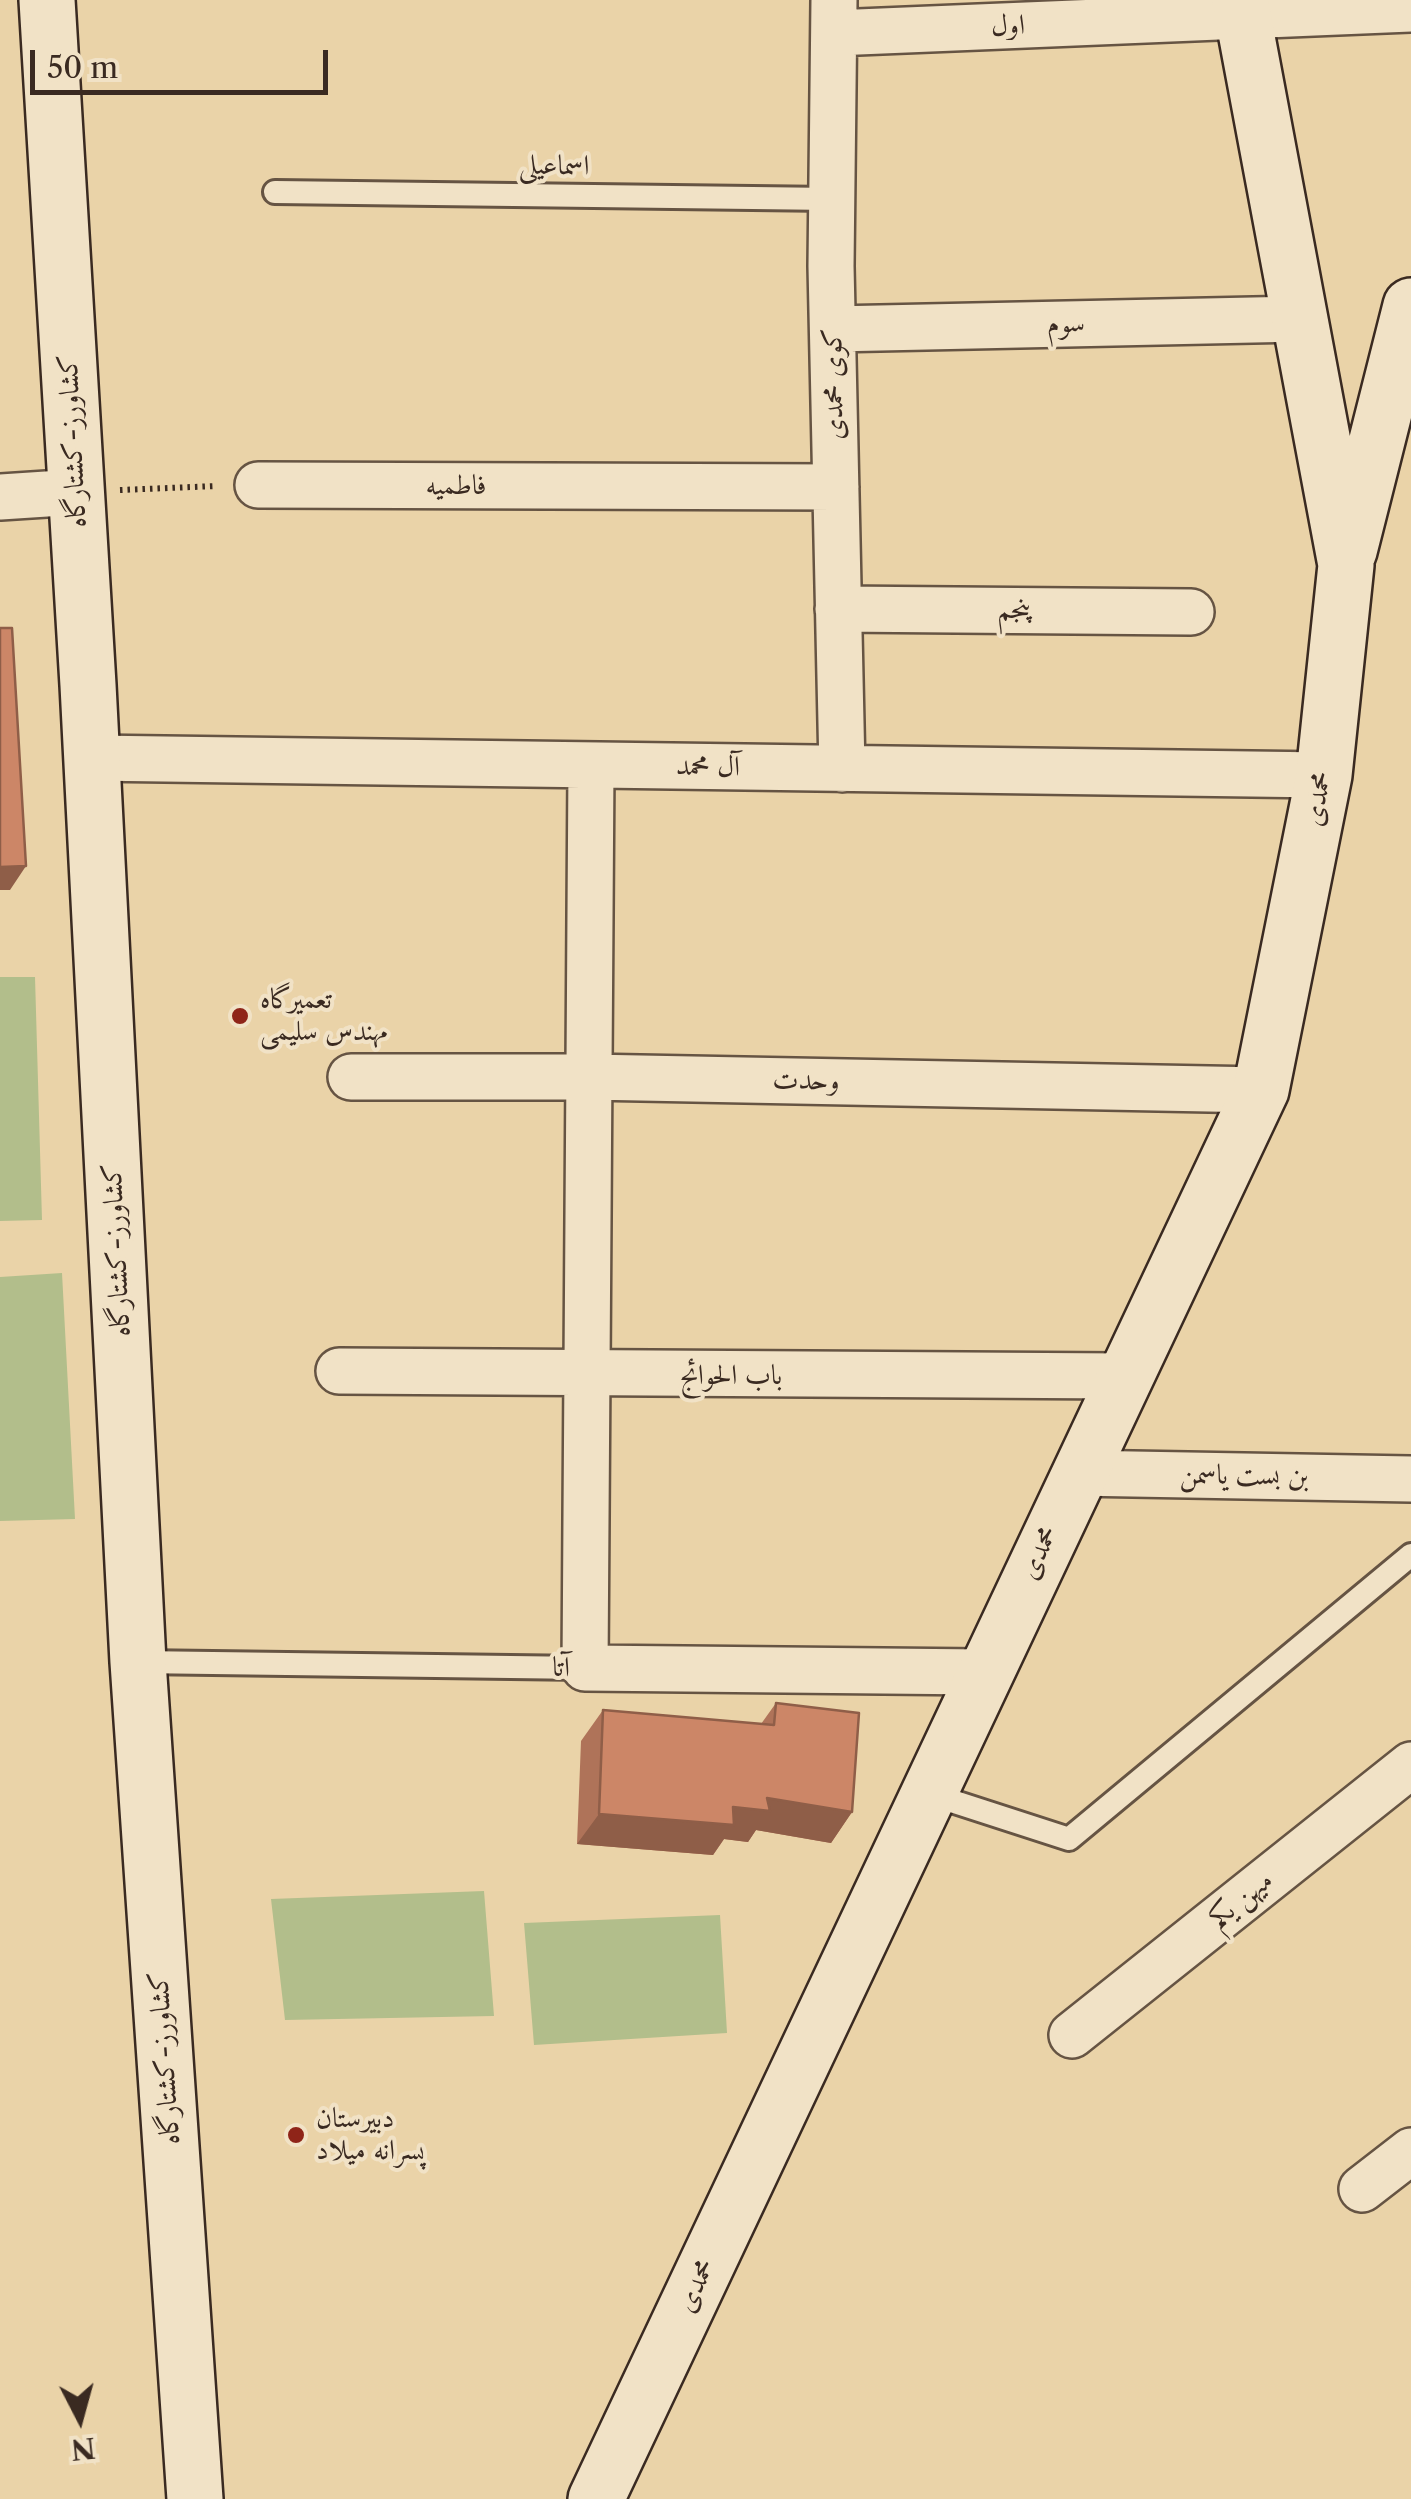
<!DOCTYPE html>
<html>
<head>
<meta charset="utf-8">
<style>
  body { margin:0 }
  #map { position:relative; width:1411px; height:2499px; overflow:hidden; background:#ead3a8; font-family:"Libre Caslon Text",serif }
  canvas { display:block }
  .north { position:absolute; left:30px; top:2369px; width:100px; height:100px; -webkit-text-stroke:8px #f1e2c6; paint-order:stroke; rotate:174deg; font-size:28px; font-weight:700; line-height:40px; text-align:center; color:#3a2a21 }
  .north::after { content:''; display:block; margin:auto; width:35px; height:45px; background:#3a2a21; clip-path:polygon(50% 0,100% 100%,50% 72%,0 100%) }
  .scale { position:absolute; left:30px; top:50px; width:298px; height:45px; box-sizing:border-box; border:5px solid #3a2a21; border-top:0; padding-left:12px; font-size:30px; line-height:35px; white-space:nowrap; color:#3a2a21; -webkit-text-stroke:8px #f1e2c6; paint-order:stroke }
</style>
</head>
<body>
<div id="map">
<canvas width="1411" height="2499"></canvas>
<div class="north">N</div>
<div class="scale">50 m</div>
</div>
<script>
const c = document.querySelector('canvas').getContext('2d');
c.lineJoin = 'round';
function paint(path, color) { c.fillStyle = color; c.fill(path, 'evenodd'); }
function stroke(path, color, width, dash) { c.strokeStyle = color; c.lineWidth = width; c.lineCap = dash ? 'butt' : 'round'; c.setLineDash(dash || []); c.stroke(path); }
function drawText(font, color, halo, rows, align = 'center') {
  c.font = font + ' "Libre Caslon Text",Amiri,serif'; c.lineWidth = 8; c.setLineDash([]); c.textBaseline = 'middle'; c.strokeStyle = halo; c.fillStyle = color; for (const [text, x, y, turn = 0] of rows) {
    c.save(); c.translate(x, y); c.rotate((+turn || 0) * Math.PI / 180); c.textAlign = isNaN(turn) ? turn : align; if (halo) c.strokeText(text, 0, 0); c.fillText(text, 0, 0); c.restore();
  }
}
paint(new Path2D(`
  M0 977H35L42 1220 0 1221Z
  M62 1273 75 1519 0 1521V1277Z
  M484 1891 494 2016 285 2020 271 1899Z
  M720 1915 727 2033 534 2045 524 1923Z`), '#b2be8b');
const lane = new Path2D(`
  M275 192 832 199
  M138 1662 585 1668
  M930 1794 1069 1839 1411 1555`);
const street = new Path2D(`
  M834 0 831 266 842 769
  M834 33 1411 9
  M833 329 1300 319
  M258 485 836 487
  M0 497 77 492
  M838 609 1191 612
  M92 758 1324 775
  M591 765 585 1668 983 1672
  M351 1077H589L1261 1090
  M339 1371 1122 1376
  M1077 1473 1411 1479
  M1072 2035 1411 1765
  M1362 2189 1411 2151`);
const secondary = new Path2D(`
  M47 0 88 685 138 1662 195 2499
  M1349 551 1411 306
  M596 2499 1261 1090 1324 775 1346 565 1240 0`);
stroke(lane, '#665443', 28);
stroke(street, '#665443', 50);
stroke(secondary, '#3a2a21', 60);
stroke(new Path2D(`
  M120 490 217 486`), '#3a2a21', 6, [2.5, 5]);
stroke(lane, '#f1e2c6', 22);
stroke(street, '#f1e2c6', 45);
stroke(secondary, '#f1e2c6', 55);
paint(new Path2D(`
  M776 1703 852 1812 831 1843 756 1830 748 1842 724 1839 713 1855 577 1844 581 1741 603 1710 761 1724Z`), '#af7359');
paint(new Path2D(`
  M26 866 10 890H0V867Z
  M767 1798 852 1812 831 1843 756 1830 748 1842 724 1839 713 1855 577 1844 599 1814 733 1807Z`), '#8f5e48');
const building = new Path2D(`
  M0 628H12L26 866 0 867Z
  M776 1703 859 1713 852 1812 767 1798 770 1811 733 1807 734 1825 599 1814 603 1710 774 1725Z`);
paint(building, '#cc8667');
stroke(building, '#8f5e48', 2.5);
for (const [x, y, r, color] of [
  [240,1016,10,"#8f2418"],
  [296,2135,10,"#8f2418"]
]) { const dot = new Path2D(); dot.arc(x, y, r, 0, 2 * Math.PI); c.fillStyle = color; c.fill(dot); stroke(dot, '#f1e2c6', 4); }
drawText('28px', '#3a2a21', '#f1e2c6', [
  ["اول",1008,26,-2],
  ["اسماعیلی",554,166,1],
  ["سوم",1066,324,-1],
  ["کوی محمدی",834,384,-91],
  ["کشاورز-کشتارگاه",73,441,-93],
  ["فاطمیه",456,486],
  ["پنجم",1014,610],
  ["آل محمد",708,767,1],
  ["محمدی",1318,799,-80],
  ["وحدت",806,1081,1],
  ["کشاورز-کشتارگاه",117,1250,-93],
  ["باب الحوائج",731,1376],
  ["بن بست یاسمن",1244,1476,1],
  ["محمدی",1039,1553,-65],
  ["آتا",561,1668,1],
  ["میهن یکم",1241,1900,-39],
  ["کشاورز-کشتارگاه",165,2058,-94],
  ["محمدی",696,2286,-65]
]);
drawText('28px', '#3a2a21', '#f1e2c6', [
  ["تعمیرگاه",260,1000],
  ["مهندس سلیمی",260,1032],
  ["دبیرستان",316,2119],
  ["پسرانه میلاد",316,2151]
], 'left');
</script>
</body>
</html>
